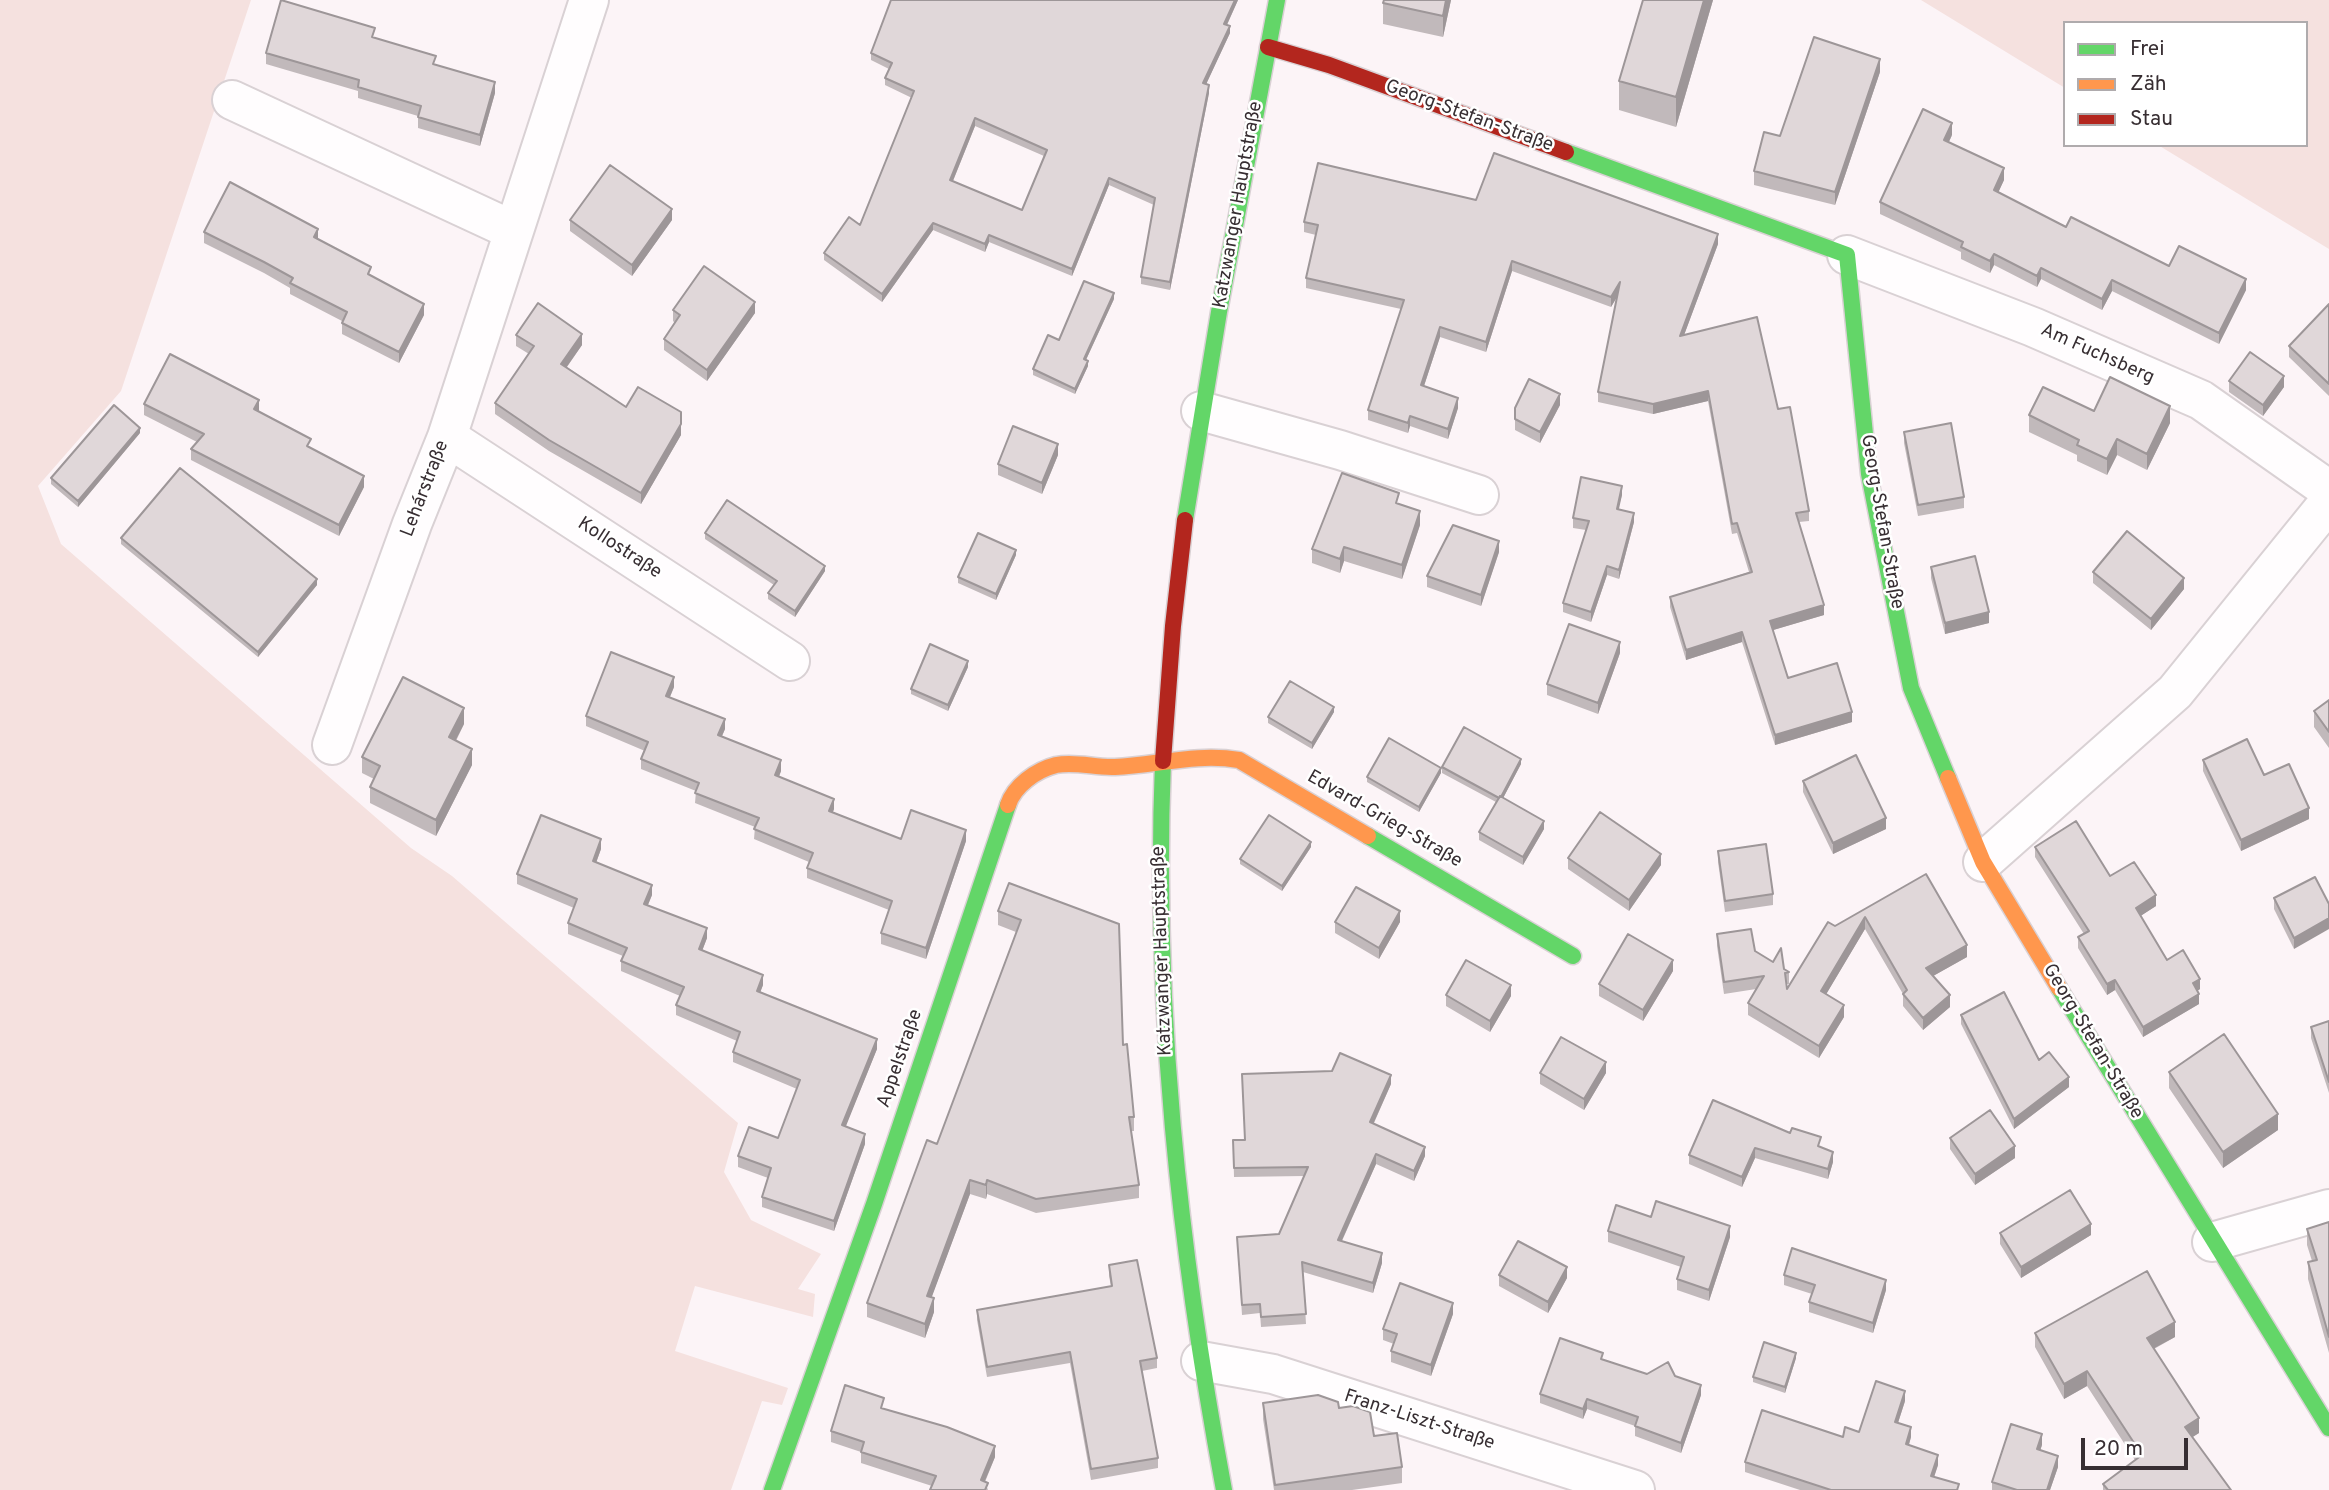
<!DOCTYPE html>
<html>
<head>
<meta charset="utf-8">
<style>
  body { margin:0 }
  #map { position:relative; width:2329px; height:1490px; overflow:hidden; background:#fcf4f7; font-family:Overpass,sans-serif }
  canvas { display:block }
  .legend { position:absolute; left:2063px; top:21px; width:245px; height:126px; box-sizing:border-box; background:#fff; border:2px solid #afabad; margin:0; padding:9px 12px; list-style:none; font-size:21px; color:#372e32 }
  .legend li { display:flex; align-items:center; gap:14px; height:35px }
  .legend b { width:35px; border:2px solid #afabad }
  .scale { position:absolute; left:2081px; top:1438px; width:107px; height:32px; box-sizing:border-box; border:4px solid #372e32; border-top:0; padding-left:9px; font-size:21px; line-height:24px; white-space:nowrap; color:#372e32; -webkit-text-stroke:5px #fff; paint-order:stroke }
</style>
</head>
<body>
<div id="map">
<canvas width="2329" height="1490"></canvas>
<ul class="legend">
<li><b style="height:9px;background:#63d668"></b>Frei</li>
<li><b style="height:9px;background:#ff974d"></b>Zäh</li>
<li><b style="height:9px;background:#b3261e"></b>Stau</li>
</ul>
<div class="scale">20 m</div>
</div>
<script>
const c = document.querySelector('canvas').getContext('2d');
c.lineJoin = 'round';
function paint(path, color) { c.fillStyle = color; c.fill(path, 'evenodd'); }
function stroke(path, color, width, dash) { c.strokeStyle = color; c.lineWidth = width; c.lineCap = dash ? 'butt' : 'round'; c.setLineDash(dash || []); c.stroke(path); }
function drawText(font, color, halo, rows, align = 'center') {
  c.font = font + ' Overpass,sans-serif'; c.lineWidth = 5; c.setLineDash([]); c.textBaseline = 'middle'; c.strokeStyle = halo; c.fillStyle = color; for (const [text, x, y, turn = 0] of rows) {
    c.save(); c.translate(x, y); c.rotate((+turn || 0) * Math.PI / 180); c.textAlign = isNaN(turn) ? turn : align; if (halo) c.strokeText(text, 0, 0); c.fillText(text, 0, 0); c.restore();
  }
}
paint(new Path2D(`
  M0 0H251L121 391 38 486 61 544 411 848 452 876 738 1123 724 1172 751 1220 821 1254 798 1289 815 1294 813 1317 695 1286 675 1351 788 1388 782 1405 762 1401 731 1490H0Z
  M1921 0H2329V249L2158 145H2306V23H2065V88Z`), '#f5e1df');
const street = new Path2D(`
  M232 100 512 230
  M1847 255 2033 327 2201 400 2329 490
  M1201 411 1340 450 1479 495
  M447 437 790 661
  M332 745 412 524 447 437 589 0
  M1983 862 2175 692 2329 502
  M2212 1242 2329 1209
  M1201 1361 1273 1374 1635 1490`);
const fast = new Path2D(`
  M1566 152 1847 255 1869 474 1911 688 1948 778
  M1185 520 1219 312 1277 0
  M1163 761C1153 1007 1179 1249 1224 1490
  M1368 836 1573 956
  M2059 988 2329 1428
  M772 1490 874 1204 1008 805`);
const slow = new Path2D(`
  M1948 778 1983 862 2059 988
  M1008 805C1014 786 1036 770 1056 765 1076 761 1095 768 1115 767 1157 765 1197 753 1239 760L1368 836`);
const jam = new Path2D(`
  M1268 47 1329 65 1566 152
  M1163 761 1173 626 1185 520`);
stroke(street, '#d9d1d4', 42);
stroke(fast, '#d9d1d4', 19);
stroke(slow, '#d9d1d4', 19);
stroke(jam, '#d9d1d4', 19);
stroke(street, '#fffdfe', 38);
stroke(fast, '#63d668', 16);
stroke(slow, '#ff974d', 16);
stroke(jam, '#b3261e', 16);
paint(new Path2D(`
  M891 0H1238L1227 25 1230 33 1206 84 1209 93 1170 290 1141 284V277L1154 205 1109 185 1072 276 989 242 985 252 933 230 882 302 824 260V253L860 225 912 98 885 85V78L889 69 871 60V53ZM975 126 1044 156 1022 210 953 181Z
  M1451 0 1443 37 1383 24V3Z
  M1643 0H1713L1676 127 1619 110V81Z
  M375 38 436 65 495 93 480 146 418 128V116L358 98V91L266 64V53Z
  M1880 72 1835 205 1754 185V171L1780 136Z
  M1952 135 1949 142 2004 180 1998 192 2066 227 2169 266 2246 290 2219 344 2112 291 2102 310 2041 279 2037 287 1994 265 1990 273 1961 259V252L1880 214V202Z
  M1476 200 1718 244 1684 335 1778 409 1809 511V521L1799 522 1824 615 1773 630 1788 678 1852 722 1775 745 1742 642 1686 660 1670 607V597L1749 572 1737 533 1732 534 1708 401 1653 414 1598 402V392L1617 297 1611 307 1512 271 1486 352 1440 337 1424 386 1458 408 1448 439 1410 426 1408 433 1368 420V410L1401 309 1306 288V278L1316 235 1304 232V222Z
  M570 220H672L632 276 570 231Z
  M204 232 318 239 371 275 424 315 399 363 342 334V321L290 294V288L264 273 204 243Z
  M1114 299 1086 360 1088 366 1075 394 1033 375V369L1059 340Z
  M2329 304V396L2289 357V346Z
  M673 310 755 313 707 381 664 350V339L675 323 673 321Z
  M516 335 582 345 567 367 626 407 681 435 641 504 549 451 495 414V403L529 354 516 346Z
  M2229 381 2284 387 2263 416 2229 392Z
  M144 404 259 411 258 412 311 448 364 487 339 536 191 460V449L197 442 144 415Z
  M1560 405 1540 443 1515 430V408Z
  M2094 411 2170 423 2147 470 2117 455 2107 475 2077 461V455L2029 432V415Z
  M1904 432 1964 497V508L1918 516 1904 443Z
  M140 433 78 507 51 484V478Z
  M1058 455 1042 494 998 475V464Z
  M1622 495 1618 509 1634 522 1619 579 1607 575 1591 622 1563 612V603L1586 530 1573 528V518Z
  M1399 504 1420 525 1402 579 1344 561 1340 573 1312 563V549Z
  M705 533 825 571 795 617 768 599V593L774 585 705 539Z
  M121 538 317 585 258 657 121 544Z
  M1499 552 1481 606 1427 587V576Z
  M1016 555 996 600 958 583V577Z
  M1931 567 1989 623 1945 634 1931 578Z
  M2093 572 2184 589 2151 630 2093 583Z
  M1620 653 1598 714 1547 695V684Z
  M968 667 948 711 911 694V689Z
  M674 687 670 697 725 729 722 736 781 771 779 777 834 809 833 812 901 839 966 841 926 959 881 944V933L889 910 807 878V868L809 862 754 839 755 827 695 803 696 791 641 769V759L645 751 586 726V716Z
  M2329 700V748L2314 727V711Z
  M1334 712 1312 749 1268 723V717Z
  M464 724 456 741 472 765 436 836 370 803V787L374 779 362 773V757Z
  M2203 760 2264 775 2309 819 2241 851 2203 771Z
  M1521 764 1503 798 1544 829 1523 865 1479 840V832L1496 802 1442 773V767Z
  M1441 773 1419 812 1367 782V777Z
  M1803 781 1886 829 1833 854 1803 792Z
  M1311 847 1282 891 1240 864V859Z
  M2035 847 2110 876 2156 906 2140 916 2167 960 2200 989 2197 991 2199 1004 2143 1037 2115 990 2107 995 2078 948V937L2084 934 2035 857Z
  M601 849 596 863 652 895 648 905 707 938 702 951 763 985 760 992 877 1049 845 1127 865 1144 834 1231 762 1207V1197L768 1178 738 1167V1156L778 1138 797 1089 733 1062V1052L737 1041 676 1015V1005L680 996 621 971V961L623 956 568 934V923L574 908 517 884V874Z
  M1718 851 1773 894V905L1725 912 1718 862Z
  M1568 858 1661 865 1629 911 1568 869Z
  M1926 874 1967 957 1933 976 1950 1007 1923 1030 1903 1006V994L1865 929 1826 994 1844 1017 1819 1058 1748 1015V1003L1756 989 1724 994 1717 946V934L1755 951 1789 972V984H1786L1787 989 1835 926Z
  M2315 877 2294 949 2274 909V898Z
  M1009 883 1123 1045 1134 1117V1131H1131L1139 1185V1198L1036 1213 987 1194 986 1199 970 1194 931 1298 934 1312 925 1338 867 1317V1303L937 1144 1016 932 998 925V911Z
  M1335 922H1400L1379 959 1335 933Z
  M1673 971 1643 1021 1599 996V984Z
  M1446 995 1511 996 1490 1032 1446 1006Z
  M1961 1015 2039 1060 2069 1087 2014 1129 1961 1024Z
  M2329 1021V1093L2311 1038V1027Z
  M2169 1072 2278 1130 2223 1168 2169 1088Z
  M1540 1073H1606L1584 1110 1540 1084Z
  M1391 1084 1374 1123 1425 1156 1414 1181 1376 1164 1342 1241 1382 1263 1373 1293 1303 1272 1306 1324 1261 1327 1260 1313 1242 1315 1237 1237 1279 1234 1304 1176 1234 1177 1233 1140H1245Z
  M1713 1100 1821 1147 1833 1162 1828 1179 1755 1158 1742 1187 1689 1164V1155Z
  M1950 1138 2015 1158 1975 1185 1950 1149Z
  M1651 1217 1730 1237 1709 1301 1677 1290V1279L1681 1267 1608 1242V1231Z
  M2329 1222V1353L2308 1279V1262L2312 1261 2307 1245V1229Z
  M2000 1233 2091 1235 2021 1278 2000 1244Z
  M1109 1265 1157 1358V1368L1142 1371 1158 1458V1468L1091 1480 1070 1363 987 1377 977 1320V1310L1111 1286 1109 1276Z
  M1499 1275 1567 1278 1548 1313 1499 1286Z
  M1784 1275 1886 1290 1873 1333 1809 1312V1302L1812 1294 1784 1285Z
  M1453 1314 1431 1376 1391 1362V1351L1394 1344 1383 1340V1329Z
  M2035 1333 2175 1337 2154 1349 2199 1433 2192 1437 2231 1490H2103V1484L2135 1460 2087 1386 2064 1399 2035 1347Z
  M1796 1358 1785 1393 1753 1382V1377Z
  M1603 1360 1647 1374 1675 1376 1701 1395 1681 1453 1635 1436V1426L1587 1409 1583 1419 1540 1403V1394Z
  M1905 1401 1898 1423 1911 1437 1909 1445 1938 1465 1934 1477 1959 1490H1800L1745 1472V1462L1859 1432Z
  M1263 1403 1339 1408 1374 1436 1402 1467V1483L1352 1490H1274L1263 1419Z
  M884 1409 995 1457 985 1482 988 1490 932 1486 861 1463V1452L831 1442V1431Z
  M2042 1445 2040 1450 2058 1467 2050 1490H1992V1482Z`), '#c1b9bb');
paint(new Path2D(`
  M1235 0H1238L1224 31V24Z
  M1446 0H1451L1443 37V16Z
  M1704 0H1713L1676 127V97Z
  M1230 26V33L1203 91V83Z
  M1880 59V72L1835 205V192Z
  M495 82V93L480 146V135Z
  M1209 85V93L1170 290V282Z
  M975 118V126L950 188V180Z
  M1952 123V135L1944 152V140Z
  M2004 168V180L1994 202V190Z
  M1109 178V185L1072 276V269Z
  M672 209V220L632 276V265Z
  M933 223V230L882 302V294Z
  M318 229V240L314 237Z
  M1718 234V244L1680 346V336Z
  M989 235V242L985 252V244Z
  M1994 254V265L1990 273V261Z
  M1512 261V271L1486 352V342Z
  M2041 268V279L2037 287V276Z
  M2246 279V290L2219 344V333Z
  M2112 280V291L2102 310V299Z
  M1620 282V292L1611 307V297Z
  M1114 293V299L1084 364V359Z
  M755 302V313L707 381V370Z
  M424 304V315L399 363V352Z
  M1440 327V337L1421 395V385Z
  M582 334V345L561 375V364Z
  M1088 361V366L1075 394V389Z
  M2284 376V387L2263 416V405Z
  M1708 391V401L1653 414V404Z
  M1560 394V405L1540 443V432Z
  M1458 398V408L1448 439V429Z
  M259 400V411L254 420V409Z
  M2170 406V423L2147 470V454Z
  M1410 416V426L1408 433V423Z
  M681 424V435L641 504V493Z
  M140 428V433L78 507V501Z
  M2117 439V455L2107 475V459Z
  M1058 444V455L1042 494V483Z
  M364 476V487L339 536V525Z
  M1622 486V495L1617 518V509Z
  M1420 511V525L1402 579V565Z
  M1634 513V522L1619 579V570Z
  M1499 541V552L1481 606V595Z
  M1344 547V561L1340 573V559Z
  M1016 550V555L996 600V594Z
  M825 566V571L795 617V611Z
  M1607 566V575L1591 622V612Z
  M2184 578V589L2151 630V619Z
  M317 579V585L258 657V652Z
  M1824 605V615L1770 631V621Z
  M1989 612V623L1945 634V623Z
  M1742 632V642L1686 660V650Z
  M1620 642V653L1598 714V703Z
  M968 661V667L948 711V705Z
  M674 677V687L666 706V696Z
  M1334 707V712L1312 749V743Z
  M464 708V724L449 753V737Z
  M1852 712V722L1775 745V735Z
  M725 719V729L718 745V735Z
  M472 749V765L436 836V820Z
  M1521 759V764L1500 804V799Z
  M781 760V771L775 786V775Z
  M1441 768V773L1419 812V807Z
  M834 799V809L829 821V811Z
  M2309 808V819L2241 851V840Z
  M1886 818V829L1833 854V843Z
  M1544 821V829L1523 865V857Z
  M966 830V841L926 959V948Z
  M601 839V849L593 871V861Z
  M1311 842V847L1282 891V886Z
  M1661 854V865L1629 911V900Z
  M652 885V895L644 914V904Z
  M2156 895V906L2136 919V908Z
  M1400 911V922L1379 959V948Z
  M1865 917V929L1821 1003V991Z
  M2329 918V929L2294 949V938Z
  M707 928V938L699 959V949Z
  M1967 945V957L1926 980V968Z
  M1673 960V971L1643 1021V1010Z
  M763 975V985L757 1001V991Z
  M2200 979V989L2193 994V983Z
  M2115 980V990L2107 995V984Z
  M1511 985V996L1490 1032V1021Z
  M2199 994V1004L2143 1037V1027Z
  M1950 995V1007L1923 1030V1018Z
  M1844 1005V1017L1819 1058V1046Z
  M877 1039V1049L842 1136V1125Z
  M1606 1062V1073L1584 1110V1099Z
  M1391 1075V1084L1370 1131V1122Z
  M2069 1077V1087L2014 1129V1119Z
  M2278 1114V1130L2223 1168V1152Z
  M865 1134V1144L834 1231V1221Z
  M2015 1146V1158L1975 1185V1174Z
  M1425 1147V1156L1414 1181V1171Z
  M1755 1148V1158L1742 1187V1177Z
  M1833 1152V1162L1828 1179V1169Z
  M1376 1154V1164L1338 1249V1240Z
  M970 1180V1194L927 1310V1296Z
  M987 1180V1194L986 1199V1185Z
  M2091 1224V1235L2021 1278V1267Z
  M1730 1226V1237L1709 1301V1290Z
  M1382 1253V1263L1373 1293V1283Z
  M1567 1267V1278L1548 1313V1302Z
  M1886 1280V1290L1873 1333V1323Z
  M934 1298V1312L925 1338V1324Z
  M1453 1303V1314L1431 1376V1365Z
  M2175 1322V1337L2147 1352V1338Z
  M1796 1353V1358L1785 1393V1387Z
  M2087 1371V1386L2064 1399V1384Z
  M1701 1385V1395L1681 1453V1443Z
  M1905 1391V1401L1895 1432V1422Z
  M1587 1399V1409L1583 1419V1409Z
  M2199 1418V1433L2185 1442V1427Z
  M1911 1427V1437L1906 1454V1444Z
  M2042 1434V1445L2037 1460V1449Z
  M995 1446V1457L981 1490V1480Z
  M1938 1455V1465L1931 1486V1476Z
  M2058 1456V1467L2050 1490H2047Z`), '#9d9698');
const building = new Path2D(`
  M281 0 375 28 372 37 436 56 433 64 495 82 480 135 418 117 421 106 358 87 359 80 266 53Z
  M891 0H1235L1224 24 1230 26 1203 83 1209 85 1170 282 1141 277 1155 198 1109 178 1072 269 989 235 985 244 933 223 882 294 824 253 849 217 860 225 914 91 885 78 892 63 871 53ZM975 118 1047 150 1022 210 950 180Z
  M1384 0H1446L1443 16 1383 3Z
  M1643 0H1704L1676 97 1619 81Z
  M1814 37 1880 59 1835 192 1754 171 1764 132 1780 136Z
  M1923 109 1952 123 1944 140 2004 168 1994 190 2066 227 2071 217 2169 266 2179 246 2246 279 2219 333 2112 280 2102 299 2041 268 2037 276 1994 254 1990 261 1961 247 1963 242 1880 202Z
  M1494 153 1718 234 1680 336 1757 317 1778 409 1790 407 1809 511 1796 513 1824 605 1770 621 1788 678 1837 663 1852 712 1775 735 1742 632 1686 650 1670 597 1752 572 1737 523 1732 524 1708 391 1653 404 1598 392 1620 282 1611 297 1512 261 1486 342 1440 327 1421 385 1458 398 1448 429 1410 416 1408 423 1368 410 1404 300 1306 278 1318 225 1304 222 1318 163 1476 200Z
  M610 165 672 209 632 265 570 220Z
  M230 182 318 229 314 237 371 267 368 274 424 304 399 352 342 323 347 312 290 283 293 278 264 262 204 232Z
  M704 266 755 302 707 370 664 339 680 315 673 310Z
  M1084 281 1114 293 1084 359 1088 361 1075 389 1033 369 1048 335 1059 340Z
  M538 303 582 334 561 364 626 407 638 387 681 412V424L641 493 549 440 495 403 534 346 516 335Z
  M2329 304V384L2289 346Z
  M2250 352 2284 376 2263 405 2229 381Z
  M170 354 259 400 254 409 311 439 307 446 364 476 339 525 191 449 204 434 144 404Z
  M2110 377 2170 406 2147 454 2117 439 2107 459 2077 445 2079 440 2029 415 2043 387 2094 411Z
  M1529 379 1560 394 1540 432 1515 419V408Z
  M114 405 140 428 78 501 51 478Z
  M1951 423 1964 497 1918 505 1904 432Z
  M1013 426 1058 444 1042 483 998 464Z
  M180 468 317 579 258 652 121 538Z
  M1342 473 1399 493 1396 503 1420 511 1402 565 1344 547 1340 559 1312 549Z
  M1581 477 1622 486 1617 509 1634 513 1619 570 1607 566 1591 612 1563 603 1589 521 1573 518Z
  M727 500 825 566 795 611 768 593 777 581 705 533Z
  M1453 525 1499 541 1481 595 1427 576Z
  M2127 531 2184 578 2151 619 2093 572Z
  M978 533 1016 550 996 594 958 577Z
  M1975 556 1989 612 1945 623 1931 567Z
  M1569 624 1620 642 1598 703 1547 684Z
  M930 644 968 661 948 705 911 689Z
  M611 652 674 677 666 696 725 719 718 735 781 760 775 775 834 799 829 811 901 839 911 810 966 830 926 948 881 933 892 901 807 868 813 853 754 829 759 818 695 793 699 783 641 759 648 742 586 716Z
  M403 677 464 708 449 737 472 749 436 820 370 787 380 766 362 757Z
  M1290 681 1334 707 1312 743 1268 717Z
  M2329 700V732L2314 711Z
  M1464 727 1521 759 1501 797 1500 796 1499 798 1442 767Z
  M1389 738 1441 768 1419 807 1367 777Z
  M2247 739 2264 775 2289 764 2309 808 2241 840 2203 760Z
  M1856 755 1886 818 1833 843 1803 781Z
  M1500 796 1544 821 1523 857 1479 832Z
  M1600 812 1661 854 1629 900 1568 858Z
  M541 815 601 839 593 861 652 885 644 904 707 928 699 949 763 975 757 991 877 1039 842 1125 865 1134 834 1221 762 1197 771 1168 738 1156 749 1127 778 1138 800 1080 733 1052 740 1032 676 1005 684 987 621 961 627 948 568 923 577 899 517 874Z
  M1269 815 1311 842 1282 886 1240 859Z
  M2076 821 2110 876 2134 862 2156 895 2136 908 2167 960 2183 950 2200 979 2193 983 2199 994 2143 1027 2115 980 2107 984 2078 937 2089 931 2035 847Z
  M1766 844 1773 894 1725 901 1718 851Z
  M1926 874 1967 945 1926 968 1950 995 1923 1018 1903 994 1907 990 1865 917 1821 991 1844 1005 1819 1046 1748 1003 1764 976 1724 982 1717 934 1751 929 1755 951 1773 962 1781 948 1784 969 1789 972 1785 973 1787 989 1828 922 1835 926Z
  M2315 877 2329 904V918L2294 938 2274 898Z
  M1009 883 1119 924 1123 1045 1127 1044 1134 1117H1129L1139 1185 1036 1199 987 1180 986 1185 970 1180 927 1296 934 1298 925 1324 867 1303 927 1140 937 1144 1021 920 998 911Z
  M1356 887 1400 911 1379 948 1335 922Z
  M1628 934 1673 960 1643 1010 1599 984Z
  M1466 960 1511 985 1490 1021 1446 995Z
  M2004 992 2039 1060 2049 1052 2069 1077 2014 1119 1961 1015Z
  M2329 1021V1082L2311 1027Z
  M2224 1034 2278 1114 2223 1152 2169 1072Z
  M1561 1037 1606 1062 1584 1099 1540 1073Z
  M1340 1053 1391 1075 1370 1122 1425 1147 1414 1171 1376 1154 1338 1240 1382 1253 1373 1283 1302 1262 1306 1314 1261 1317 1260 1304 1242 1305 1237 1237 1279 1234 1308 1167 1234 1168 1233 1140H1245L1242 1074 1332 1071Z
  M1713 1100 1790 1133 1792 1128 1821 1137 1818 1146 1833 1152 1828 1169 1755 1148 1742 1177 1689 1155Z
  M1990 1110 2015 1146 1975 1174 1950 1138Z
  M2070 1190 2091 1224 2021 1267 2000 1233Z
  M1656 1201 1730 1226 1709 1290 1677 1279 1684 1257 1608 1231 1616 1205 1651 1217Z
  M2329 1222V1337L2308 1262 2317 1260 2307 1229Z
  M1518 1241 1567 1267 1548 1302 1499 1275Z
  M1792 1248 1886 1280 1873 1323 1809 1302 1815 1285 1784 1275Z
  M1137 1260 1157 1358 1140 1361 1158 1458 1091 1469 1070 1352 987 1367 977 1310 1112 1286 1109 1265Z
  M2147 1271 2175 1322 2147 1338 2199 1418 2185 1427 2231 1490H2108L2103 1484 2142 1455 2087 1371 2064 1384 2035 1333Z
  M1400 1283 1453 1303 1431 1365 1391 1351 1397 1334 1383 1329Z
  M1560 1338 1603 1353 1601 1359 1647 1374 1668 1362 1675 1376 1701 1385 1681 1443 1635 1426 1638 1417 1587 1399 1583 1409 1540 1394Z
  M1764 1342 1796 1353 1785 1387 1753 1377Z
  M1876 1381 1905 1391 1895 1422 1911 1427 1906 1444 1938 1455 1931 1476 1959 1484 1957 1490H1831L1745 1462 1762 1410 1843 1437 1845 1427 1859 1432Z
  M845 1385 884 1398 881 1408 947 1427 995 1446 981 1480 988 1483 985 1490H930L936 1476 861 1452 864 1442 831 1431Z
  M1318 1395 1338 1402 1339 1408 1353 1406 1370 1412 1374 1436 1397 1433 1402 1467 1275 1485 1263 1403Z
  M2011 1424 2042 1434 2037 1449 2058 1456 2047 1490H2017L1992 1482Z`);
paint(building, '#e0d7d9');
stroke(building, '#9d9698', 2);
drawText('19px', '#372e32', '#fff', [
  ["Georg-Stefan-Straße",1469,117,20],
  ["Katzwanger Hauptstraße",1239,205,-80],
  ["Am Fuchsberg",2097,355,24],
  ["Lehárstraße",426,489,-69],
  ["Georg-Stefan-Straße",1881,522,80],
  ["Kollostraße",619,549,33],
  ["Edvard-Grieg-Straße",1384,820,30],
  ["Katzwanger Hauptstraße",1163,951,-92],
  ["Georg-Stefan-Straße",2092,1042,59],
  ["Appelstraße",901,1059,-71],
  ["Franz-Liszt-Straße",1419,1421,18]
]);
</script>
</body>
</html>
